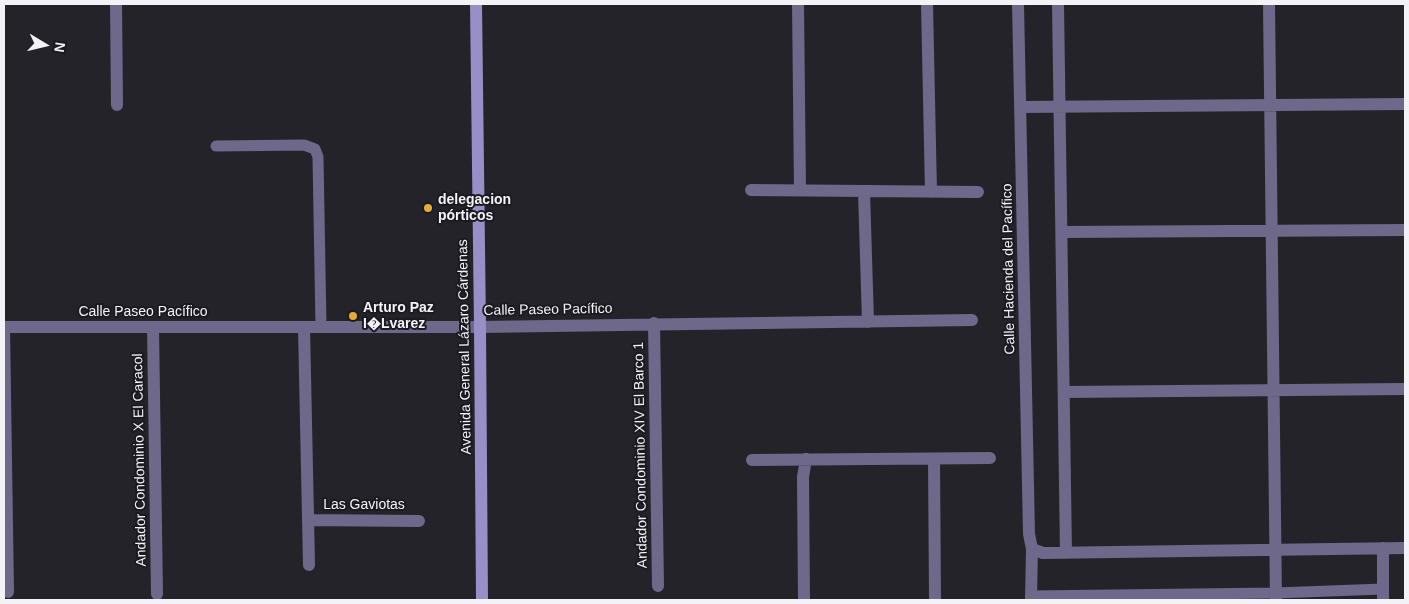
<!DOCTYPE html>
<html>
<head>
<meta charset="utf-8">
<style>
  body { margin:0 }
  #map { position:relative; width:1409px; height:604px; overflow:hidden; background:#24232a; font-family:Arial,sans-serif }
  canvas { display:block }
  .frame { position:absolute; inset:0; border:5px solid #f2f2f7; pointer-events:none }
  .north { position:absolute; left:20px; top:20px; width:50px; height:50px; -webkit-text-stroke:4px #1b1a21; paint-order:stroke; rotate:99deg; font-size:14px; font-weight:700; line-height:20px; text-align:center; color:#f2f2f7 }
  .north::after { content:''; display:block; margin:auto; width:18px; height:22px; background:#f2f2f7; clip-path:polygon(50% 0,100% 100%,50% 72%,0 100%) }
</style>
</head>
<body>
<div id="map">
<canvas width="1409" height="604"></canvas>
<div class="frame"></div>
<div class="north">N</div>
</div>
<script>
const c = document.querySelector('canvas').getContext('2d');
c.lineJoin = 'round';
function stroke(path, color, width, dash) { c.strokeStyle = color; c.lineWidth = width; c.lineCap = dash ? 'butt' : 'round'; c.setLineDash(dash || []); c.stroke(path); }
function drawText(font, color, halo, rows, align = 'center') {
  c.font = font + ' Arial,sans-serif'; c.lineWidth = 4; c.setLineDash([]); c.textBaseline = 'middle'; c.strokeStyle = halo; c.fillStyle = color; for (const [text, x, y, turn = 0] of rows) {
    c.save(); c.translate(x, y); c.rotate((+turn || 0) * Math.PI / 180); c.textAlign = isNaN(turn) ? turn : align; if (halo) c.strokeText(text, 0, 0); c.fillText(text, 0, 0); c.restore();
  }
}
stroke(new Path2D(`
  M216 146 304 145 315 149 318 157 321 327
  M1031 596 1276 593 1383 589`), '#6e688b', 11);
stroke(new Path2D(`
  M116 4 117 105
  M798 4 800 190
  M927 4 931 192
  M1018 4 1029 534 1032 549 1043 553 1405 548
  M1058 4 1066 553
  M1269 4 1276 600
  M1020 107 1405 104
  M751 190 978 192
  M864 191 868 322
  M1062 232 1405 230
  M654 323 658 586
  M4 327H480L972 320
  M4 327 8 592
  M153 327 157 594
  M304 327 309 565
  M1064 392 1405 389
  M934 459 935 600
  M752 460 990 458
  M308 520 419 521
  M804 600 803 477 806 459
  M1031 600 1032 549
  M1383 600V548`), '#6e688b', 12);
stroke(new Path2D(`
  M476 4 480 327 482 600`), '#988fc6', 12);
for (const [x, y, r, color] of [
  [428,208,5,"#e5ad35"],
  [353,316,5,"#e5ad35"]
]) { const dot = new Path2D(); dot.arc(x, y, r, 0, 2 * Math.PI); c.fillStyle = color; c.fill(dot); stroke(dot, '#1b1a21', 2); }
drawText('bold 14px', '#f2f2f7', '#1b1a21', [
  ["delegacion",438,200],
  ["pórticos",438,216],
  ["Arturo Paz",363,308],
  ["I�Lvarez",363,324]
], 'left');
drawText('14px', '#f2f2f7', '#1b1a21', [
  ["Calle Hacienda del Pacífico",1009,269,-91],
  ["Calle Paseo Pacífico",548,310,-1],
  ["Calle Paseo Pacífico",143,312],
  ["Avenida General Lázaro Cárdenas",465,347,-91],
  ["Andador Condominio XIV El Barco 1",641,455,-91],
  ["Andador Condominio X El Caracol",140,460,-91],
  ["Las Gaviotas",364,505]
]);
</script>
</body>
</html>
